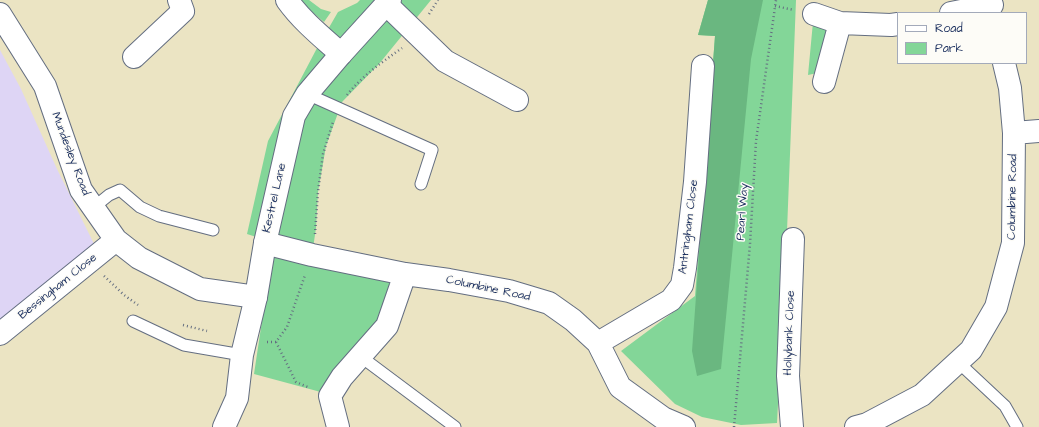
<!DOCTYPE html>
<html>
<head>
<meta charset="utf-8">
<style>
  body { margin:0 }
  #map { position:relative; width:1039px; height:427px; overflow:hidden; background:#ebe4c3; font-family:"Architects Daughter",sans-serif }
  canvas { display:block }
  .legend { position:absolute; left:897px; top:12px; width:130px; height:52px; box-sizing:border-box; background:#fdfcf7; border:1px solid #a3aaba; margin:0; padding:5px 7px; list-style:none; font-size:12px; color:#1b2f5e }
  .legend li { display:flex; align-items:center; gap:8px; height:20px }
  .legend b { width:20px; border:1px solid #a3aaba }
</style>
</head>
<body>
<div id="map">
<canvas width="1039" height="427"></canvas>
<ul class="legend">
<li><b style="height:5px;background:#fff"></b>Road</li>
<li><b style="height:11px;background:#83d698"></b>Park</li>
</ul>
</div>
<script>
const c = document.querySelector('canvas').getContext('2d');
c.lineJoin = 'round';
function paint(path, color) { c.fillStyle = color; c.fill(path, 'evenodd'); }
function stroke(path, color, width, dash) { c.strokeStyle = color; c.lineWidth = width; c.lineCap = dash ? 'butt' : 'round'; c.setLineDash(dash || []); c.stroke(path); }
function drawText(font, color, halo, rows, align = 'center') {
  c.font = font + ' "Architects Daughter",sans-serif'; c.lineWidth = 3; c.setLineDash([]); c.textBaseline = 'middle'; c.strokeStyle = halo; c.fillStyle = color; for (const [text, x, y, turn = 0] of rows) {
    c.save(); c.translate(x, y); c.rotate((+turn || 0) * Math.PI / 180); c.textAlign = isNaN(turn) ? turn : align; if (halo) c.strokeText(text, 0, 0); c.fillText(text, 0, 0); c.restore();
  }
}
paint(new Path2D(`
  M0 50 21 89 57 169 99 254 0 335Z`), '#ded5f5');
paint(new Path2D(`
  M298 0H309L321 9 331 12 324 22Z
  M360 0H431L379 64 342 102 326 146 318 192 316 228 312 255 247 234 268 141 316 50 338 12 357 3Z
  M708 0H796L787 231 777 423 741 425 702 417 675 404 621 351 695 296 715 36 698 35Z
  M813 22 830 30 822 72 808 75Z
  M272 254 404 278 330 396 317 391 254 374Z`), '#83d698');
paint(new Path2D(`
  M708 0H763L751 59 721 369 697 376 692 351 715 36 698 35Z`), '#6ab780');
const service = new Path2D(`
  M307 94 432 150 421 184
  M93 208 109 195 120 190 140 207 159 216 213 230
  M133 321 184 345 242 355
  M360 356 455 427
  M958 362 1005 406 1017 427`);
const minor = new Path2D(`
  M287 0C302 21 322 37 341 54
  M386 4 445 61 517 100
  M951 13 992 5
  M0 14 45 86 81 190 116 240 139 258 200 289 256 297
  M814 14 840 23 891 25 898 24
  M134 57 183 11 179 0
  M824 82 840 23
  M1014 133 1039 131
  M265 243 312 255 405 274 449 280 509 291 549 303 573 320 598 343 620 387 663 418 684 427
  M0 334 116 240
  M598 343 671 300 682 285 685 268 695 182 703 66
  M338 427 330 396 342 377 387 326 405 274
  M792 427 788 376 793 239
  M856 427 867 424 922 395 971 350 996 307 1013 243 1014 133 1010 88 1004 63`);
const tertiary = new Path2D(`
  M224 427 237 398 242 355 256 297 265 243 294 116 307 94 341 54 390 0`);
stroke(service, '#646e81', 13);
stroke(minor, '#646e81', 24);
stroke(tertiary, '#646e81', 24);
stroke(new Path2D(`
  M775 6 794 10
  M429 14 438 0
  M347 95C363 75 381 63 402 48
  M315 234 318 192 323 154 333 122
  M104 276 124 295 138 305
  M183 325 207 331
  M267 342H276L287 327 305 275
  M276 342 296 382 310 388
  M734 427 750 244 756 141 776 0`), '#646e81', 2.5, [1, 3]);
stroke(service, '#fff', 11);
stroke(minor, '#fff', 22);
stroke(tertiary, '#fff', 22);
drawText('12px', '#1b2f5e', '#fdfcf7', [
  ["Mundesley Road",70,154,69],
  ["Columbine Road",1013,197,-89],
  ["Kestrel Lane",275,198,-77],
  ["Pearl Way",743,212,-86],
  ["Antringham Close",689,227,-83],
  ["Bessingham Close",58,287,-39],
  ["Columbine Road",488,289,12],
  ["Hollybank Close",790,333,-88]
]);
</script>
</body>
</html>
